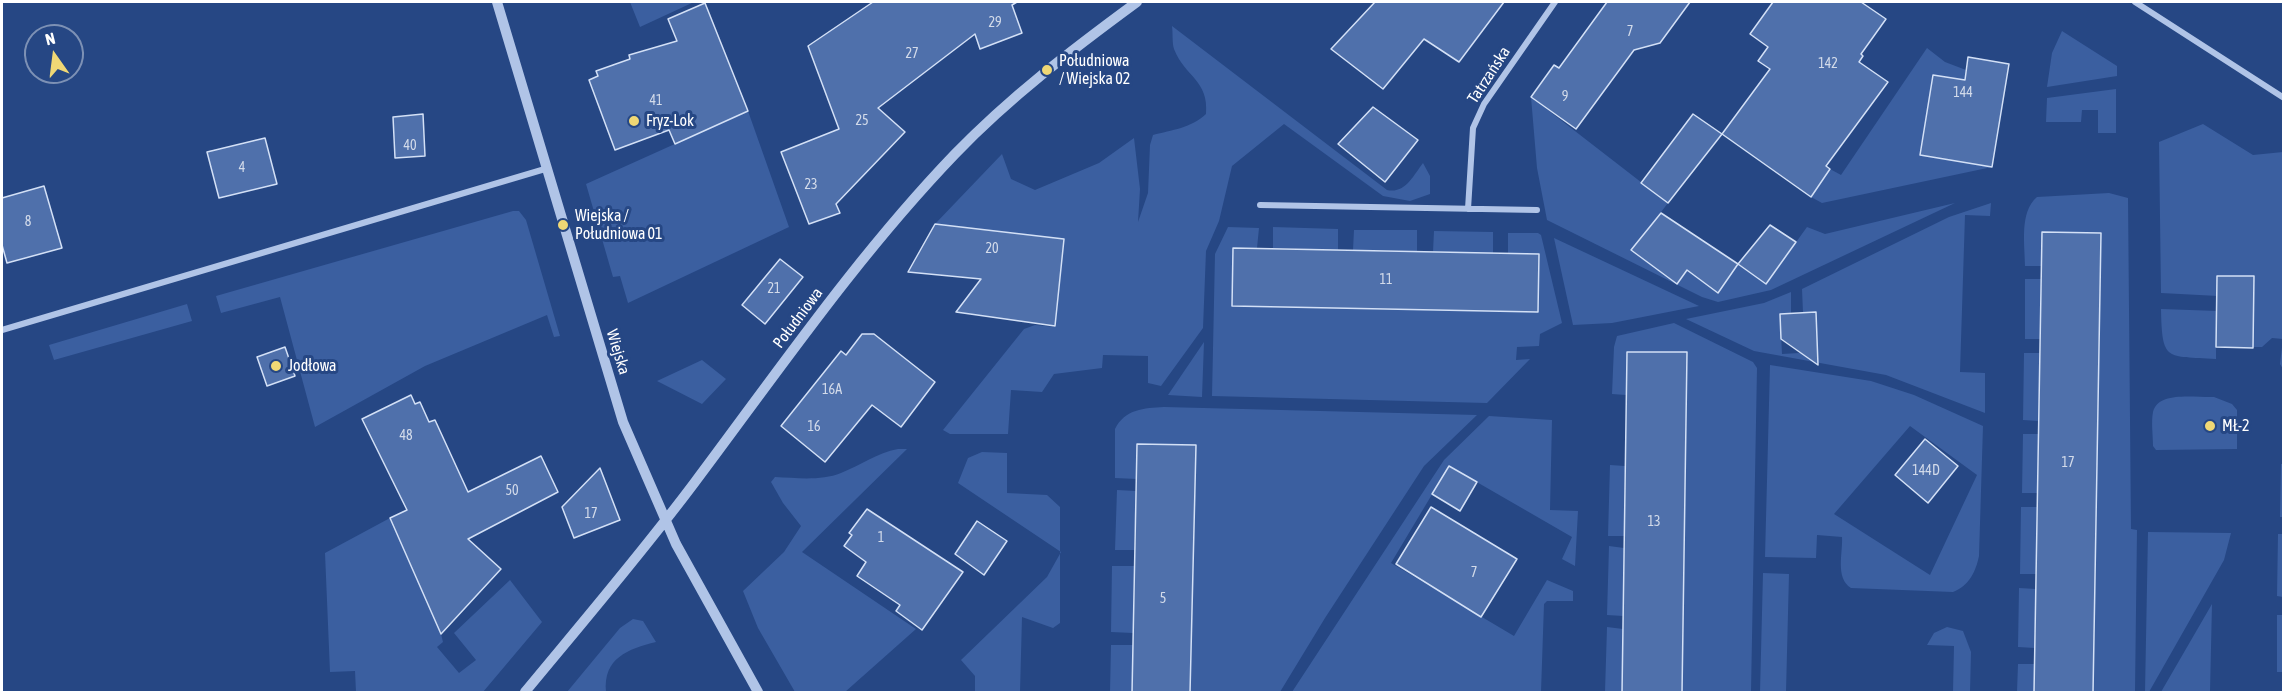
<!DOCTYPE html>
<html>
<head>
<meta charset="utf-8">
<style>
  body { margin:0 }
  #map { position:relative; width:2285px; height:694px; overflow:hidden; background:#264784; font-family:"Asap Condensed",sans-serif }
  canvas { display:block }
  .frame { position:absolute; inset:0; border:3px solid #fff; pointer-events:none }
  .north { position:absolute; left:24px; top:24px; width:60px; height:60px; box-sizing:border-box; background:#264784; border:2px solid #7d91b5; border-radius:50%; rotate:346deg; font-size:16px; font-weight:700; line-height:24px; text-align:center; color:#fff }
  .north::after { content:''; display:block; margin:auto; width:21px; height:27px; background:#f0d875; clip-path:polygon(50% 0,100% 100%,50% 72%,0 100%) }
</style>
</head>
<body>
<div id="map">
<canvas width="2285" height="694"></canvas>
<div class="frame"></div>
<div class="north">N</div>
</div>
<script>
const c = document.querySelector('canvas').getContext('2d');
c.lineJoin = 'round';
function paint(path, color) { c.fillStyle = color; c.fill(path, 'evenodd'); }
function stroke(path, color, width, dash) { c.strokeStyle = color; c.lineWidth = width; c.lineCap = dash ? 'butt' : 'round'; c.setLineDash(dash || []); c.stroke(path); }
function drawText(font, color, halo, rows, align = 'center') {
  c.font = font + ' "Asap Condensed",sans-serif'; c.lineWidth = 6; c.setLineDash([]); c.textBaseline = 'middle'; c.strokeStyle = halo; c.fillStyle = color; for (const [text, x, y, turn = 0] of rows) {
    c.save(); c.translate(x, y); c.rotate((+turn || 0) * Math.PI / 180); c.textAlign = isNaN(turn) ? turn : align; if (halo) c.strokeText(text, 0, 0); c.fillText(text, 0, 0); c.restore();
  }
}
paint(new Path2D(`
  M630 2H694L640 27Z
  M1172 26 1387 190C1405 194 1413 176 1423 163L1430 176V194L1410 201 1383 196 1284 124 1232 166 1219 221 1206 251 1203 328 1161 386 1148 383V356L1103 355 1102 368 1054 374 1042 392 1011 390 1008 434H950L943 430 1024 329 1035 325 1055 327 1064 239 935 224 1002 154 1011 179 1035 190 1099 163 1134 138 1140 189 1138 222 1148 193 1150 145 1153 135C1172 130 1191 128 1206 114 1209 80 1185 77 1174 49 1172 43 1173 33 1172 26Z
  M2062 31 2117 66V76L2047 87 2052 53Z
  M1927 48 1945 62 1966 70 1965 80 1992 167 1822 203 1811 197 1830 169 1841 175Z
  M2116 89V133H2098V110H2082L2081 122H2046L2047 98Z
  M1531 97 1668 203 1632 250 1677 283 1687 270 1718 292 1738 264 1766 284 1807 227 1825 234 1955 203 1771 290 1718 302 1702 297 1547 220 1537 168Z
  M748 111 789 227 628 303 620 276 613 277 586 184Z
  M2203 124 2253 155 2283 152V369L2280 364 2283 339 2272 338 2262 347H2216V359C2166 356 2162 362 2161 309L2218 311V296L2161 293 2159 142Z
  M2109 193 2128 198 2131 529 2137 530 2135 692H2093L2101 233 2043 232 2042 266H2025C2025 245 2019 212 2037 197Z
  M1991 203 1990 216 1965 215 1960 372 1985 373V413L1886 375 1754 351 1686 319 1764 303 1791 292V313L1780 314 1782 354 1817 352 1803 313 1802 289 1949 217Z
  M513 211H519L526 220 560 336 554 337 547 315 425 366 315 427 280 297 221 313 216 296Z
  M1228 227 1259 228 1257 248H1234L1538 312 1539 254 1508 253V233H1538L1541 235 1562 323 1540 334 1539 346 1517 347 1516 360 1530 359 1487 403 1212 396 1215 254Z
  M1273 227 1338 229V250L1273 248Z
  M1354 230H1417V251L1353 250Z
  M1434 231 1493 232V253L1433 252Z
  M1554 238 1699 306 1612 323 1573 325Z
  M2025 279H2041L2040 339H2025Z
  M187 304 192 321 54 360 49 345Z
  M1674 323 1753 362 1757 368 1751 692H1682L1687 352H1627L1626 395 1612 394 1614 347 1617 336Z
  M1204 342 1202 397 1168 395Z
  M2024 353H2040L2039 421 2023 420Z
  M702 360 726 379 702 404 657 381Z
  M1770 365 1871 381 1914 395 1983 426 1979 556C1976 571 1969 586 1953 592L1851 588C1835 578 1843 553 1842 537L1817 535 1816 558 1765 557ZM1910 426 1977 475 1930 575 1834 514Z
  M2214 397 2232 404 2237 410V449L2156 450 2153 446C2153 435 2151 422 2153 412 2158 390 2198 398 2214 397Z
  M1164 407 1477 415 1424 466 1325 618 1280 692H1190L1195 445 1137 444V479L1115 478V429C1125 409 1144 408 1164 407Z
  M1489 416 1552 420 1550 510 1578 511 1575 566 1562 559 1572 537 1449 466 1391 563 1514 636 1547 580 1573 591V601H1547L1544 604 1541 692H1292L1444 460Z
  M2023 434H2039L2038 493H2022Z
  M898 449H907L802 552 916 629 845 692H795L758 628 743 591 784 552 801 526 783 503 771 482 775 477C797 478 821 481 841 473 861 465 877 453 898 449Z
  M982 452 1007 453V493L1047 495 1060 507V623L1053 628 1022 617 1020 692H975V676L961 660 1047 577 1061 552 958 483 968 458Z
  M2281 464H2283V517H2280Z
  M1610 465 1625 466 1624 536H1608Z
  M1117 490 1136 491 1134 550H1115Z
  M2021 507H2037L2036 574H2020Z
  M390 518 441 634 443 642 437 647 459 673 476 660 454 633 510 580 542 622 483 692H356L355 671 330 672 325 553Z
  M2148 532 2231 533 2224 560 2149 692H2145Z
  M2278 534H2283V597L2277 596Z
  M1609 546 1624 548 1623 616 1607 615Z
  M1112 566H1134L1133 633 1111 632Z
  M1763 573 1789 574 1786 692H1760Z
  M2019 588 2036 589 2035 648 2018 647Z
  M2212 604 2210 692H2161Z
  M2277 615H2283V672H2277Z
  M633 619 643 621 656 642C628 649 603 658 606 692H567L620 628Z
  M1607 627 1623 629 1622 692H1605Z
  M1947 627 1963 631 1971 652 1970 692H1953L1954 646 1927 645 1934 633Z
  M1111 645H1133L1132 692H1110Z
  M2018 664H2034V692H2017Z`), '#3b5fa0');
const building = new Path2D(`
  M873 2H1017L1012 5 1022 33 980 49 975 34 878 108 905 132 836 204 840 213 809 224 781 152 839 129 808 46Z
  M1375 2H1504L1459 62 1424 39 1383 89 1331 49Z
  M1607 2H1690L1660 43 1634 50 1576 129 1531 97 1554 65 1559 68Z
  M1773 2H1861L1886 19 1861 54 1863 56 1859 62 1888 82 1826 166 1830 169 1811 197 1722 134 1770 69 1758 61 1768 47 1750 34Z
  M705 3 748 111 675 144 669 130 615 150 589 80 598 76 596 71 630 59 629 55 677 41 668 19Z
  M1968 57 2009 64 1992 167 1920 155 1933 75 1965 80Z
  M1373 107 1418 140 1385 182 1338 144Z
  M423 114 425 156 395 158 393 117Z
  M1693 114 1722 134 1668 203 1641 183Z
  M265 138 277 184 219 198 207 152Z
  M44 186 62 248 7 263 2 245V198Z
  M1661 213 1738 264 1718 293 1687 270 1677 284 1631 250Z
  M935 224 1064 239 1055 326 956 312 981 279 908 272Z
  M1770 225 1796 242 1766 284 1738 264Z
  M2042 232 2101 233 2093 693H2034Z
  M1233 248 1539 254 1538 312 1232 306Z
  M780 259 803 277 765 324 742 305Z
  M2217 276H2254L2253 348 2216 347Z
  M1816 312 1818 365 1781 339 1780 314Z
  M862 334H874L935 382 901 427 872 405 825 462 781 426 841 351 846 355Z
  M285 347 295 376 267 386 257 357Z
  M1627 352H1687L1682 693H1622Z
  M411 395 415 404 420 402 429 422 435 420 468 492 541 456 558 492 468 539 501 569 441 634 390 518 407 510 362 419Z
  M1925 439 1958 466 1928 503 1895 475Z
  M1137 444 1196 445 1190 693H1132Z
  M1449 466 1477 482 1460 511 1432 494Z
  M600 468 620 520 574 538 562 507Z
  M1431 507 1517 559 1481 617 1396 564Z
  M867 509 963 572 922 630 896 611 900 605 857 576 866 562 844 546 852 535 849 533Z
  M977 521 1007 541 984 575 955 554Z`);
paint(building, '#4f70ab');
stroke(building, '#d3e0f6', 1.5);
stroke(new Path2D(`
  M2135 2 2284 98
  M1260 205 1537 210
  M1468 209 1473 128 1484 104 1555 2
  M2 330 545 169`), '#b0c4e7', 6);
stroke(new Path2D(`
  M497 2 623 422 676 544 758 692
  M525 692C582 623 641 554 695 482 779 370 858 255 955 154 1010 97 1073 49 1137 2`), '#b0c4e7', 10);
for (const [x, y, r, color] of [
  [1047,70,6,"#f0d875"],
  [634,121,6,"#f0d875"],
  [563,225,6,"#f0d875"],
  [276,366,6,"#f0d875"],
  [2210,426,6,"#f0d875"]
]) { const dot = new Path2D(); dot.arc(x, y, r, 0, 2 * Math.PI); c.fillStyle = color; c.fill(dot); stroke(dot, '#264784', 2); }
drawText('14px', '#d3dbea', null, [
  ["29",995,23],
  ["7",1630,32],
  ["27",912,54],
  ["142",1828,64],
  ["144",1963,93],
  ["9",1565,97],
  ["41",656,101],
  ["25",862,121],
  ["40",410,146],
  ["4",242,168],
  ["23",811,185],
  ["8",28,222],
  ["20",992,249],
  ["11",1386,280],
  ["21",774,289],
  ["16A",832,390],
  ["16",814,427],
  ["48",406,436],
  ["17",2068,463],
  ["144D",1926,471],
  ["50",512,491],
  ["17",591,514],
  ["13",1654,522],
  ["1",881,538],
  ["7",1474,573],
  ["5",1163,599]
]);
drawText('16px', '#fff', '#264784', [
  ["Południowa",1059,61],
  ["/ Wiejska 02",1059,79],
  ["Fryz-Lok",646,121],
  ["Wiejska /",575,216],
  ["Południowa 01",575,234],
  ["Jodłowa",288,366],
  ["MŁ-2",2222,426]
], 'left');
drawText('16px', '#fff', '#264784', [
  ["Tatrzańska",1489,75,-57],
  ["Południowa",798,318,-53],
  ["Wiejska",618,352,73]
]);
</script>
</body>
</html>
